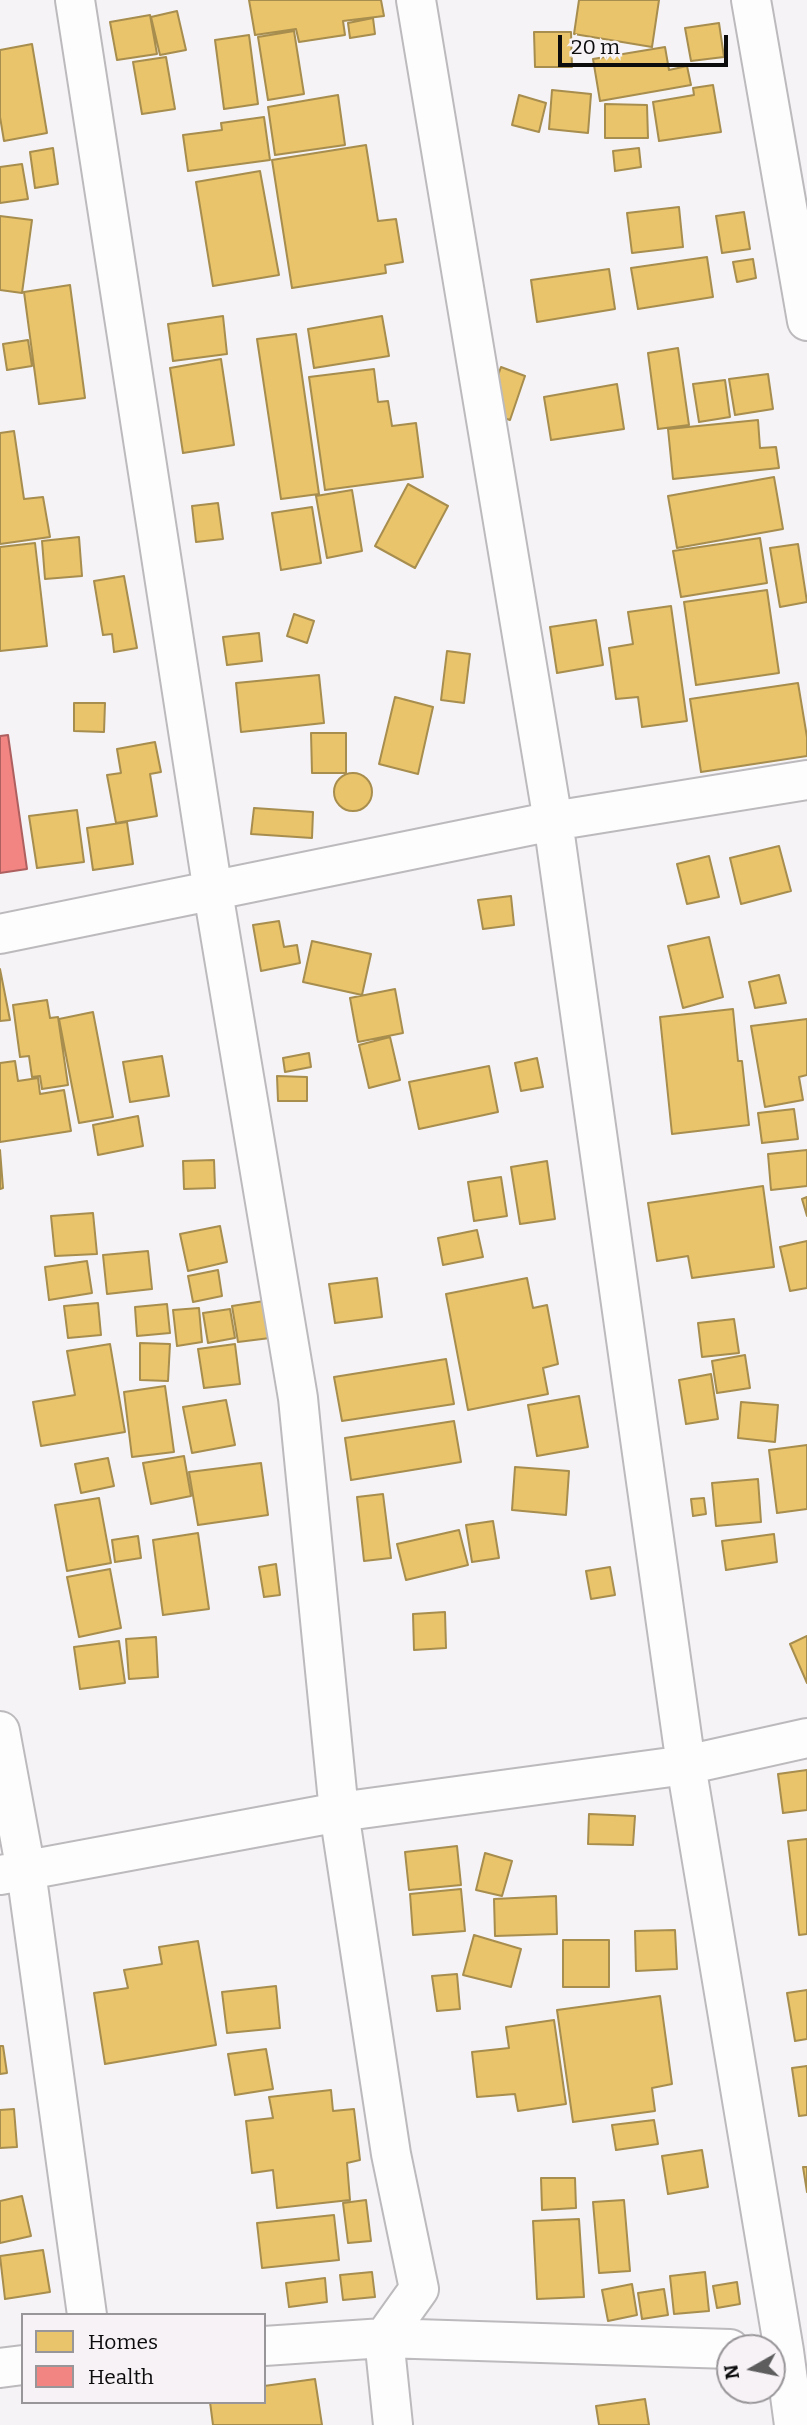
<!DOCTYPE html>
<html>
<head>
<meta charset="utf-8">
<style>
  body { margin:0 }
  #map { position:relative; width:807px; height:2425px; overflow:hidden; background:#f5f3f5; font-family:Bitter,serif }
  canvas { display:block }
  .legend { position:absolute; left:21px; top:2313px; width:245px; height:91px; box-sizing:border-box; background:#f6f2f6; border:2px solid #999699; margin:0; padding:9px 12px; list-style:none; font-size:21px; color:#0d0c0d }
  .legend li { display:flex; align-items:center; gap:14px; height:35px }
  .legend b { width:35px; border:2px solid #999699 }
  .north { position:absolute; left:716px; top:2334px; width:70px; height:70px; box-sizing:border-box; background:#f6f2f6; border:2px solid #999699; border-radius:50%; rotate:261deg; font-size:19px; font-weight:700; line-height:28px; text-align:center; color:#0d0c0d }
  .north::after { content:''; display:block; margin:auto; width:24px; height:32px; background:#5e5d5e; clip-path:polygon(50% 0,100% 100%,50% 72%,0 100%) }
  .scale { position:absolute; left:558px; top:35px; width:170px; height:32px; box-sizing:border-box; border:4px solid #0d0c0d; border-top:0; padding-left:9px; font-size:21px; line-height:24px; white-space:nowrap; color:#0d0c0d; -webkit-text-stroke:5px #f6f2f6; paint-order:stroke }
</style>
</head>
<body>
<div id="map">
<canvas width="807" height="2425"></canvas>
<ul class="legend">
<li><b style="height:19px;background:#e9c46a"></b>Homes</li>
<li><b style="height:19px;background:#f28482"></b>Health</li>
</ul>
<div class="north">N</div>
<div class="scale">20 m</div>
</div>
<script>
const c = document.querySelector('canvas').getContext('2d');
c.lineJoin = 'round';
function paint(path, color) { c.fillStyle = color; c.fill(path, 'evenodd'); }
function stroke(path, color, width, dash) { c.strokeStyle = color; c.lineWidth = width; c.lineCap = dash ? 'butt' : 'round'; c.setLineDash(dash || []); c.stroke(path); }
const homes = new Path2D(`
  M249 0H381L384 16 343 21 345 35 299 42 296 29 255 35Z
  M579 0H659L652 47 574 34Z
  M177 11 186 50 160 55 151 17Z
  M150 15 157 54 117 60 110 22Z
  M373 18 375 34 350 38 348 23Z
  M719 23 724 57 691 61 685 28Z
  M294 31 304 94 268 100 258 37Z
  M534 32H571L572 67H535Z
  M249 35 258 104 224 109 215 40Z
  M32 44 47 133 4 141 0 117V50Z
  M665 47 669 70 687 66 691 85 600 101 593 59Z
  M166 57 175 109 142 114 133 62Z
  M713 85 721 132 659 141 653 102 694 95 693 88Z
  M552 90 591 94 588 133 549 129Z
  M338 95 345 145 275 155 268 107Z
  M519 95 546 103 539 132 512 125Z
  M605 104 647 105 648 138H605Z
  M264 117 270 160 188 171 183 135 222 130 221 123Z
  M366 145 378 221 396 219 403 262 385 265 386 273 292 288 272 160Z
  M53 148 58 184 35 188 30 152Z
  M639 148 641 167 615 171 613 151Z
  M22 164 28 199 0 203V167Z
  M260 171 279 275 213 286 196 182Z
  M679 207 683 247 632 253 627 213Z
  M744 212 750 249 722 253 716 216Z
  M0 216 32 220 22 293 0 290Z
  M707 257 713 297 638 309 631 268Z
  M753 259 756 278 737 282 733 262Z
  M609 269 615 309 537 322 531 280Z
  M70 285 85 398 39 404 24 292Z
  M223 316 227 354 173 361 168 324Z
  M382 316 389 356 314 368 308 329Z
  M296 334 319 494 281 499 257 339Z
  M28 340 32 366 7 370 3 344Z
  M678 348 689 425 658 429 648 353Z
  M221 359 234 445 183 453 170 368Z
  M501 367 525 376 510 420 485 412Z
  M374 369 378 402 388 401 392 426 416 423 423 477 325 490 309 377Z
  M768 374 773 409 735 415 729 379Z
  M725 380 730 417 699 422 693 384Z
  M617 384 624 429 551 440 544 397Z
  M758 420 760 448 776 447 779 468 673 479 668 429Z
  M14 431 24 499 43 497 50 537 0 544V433Z
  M774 477 783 529 677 548 668 496Z
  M408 484 448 506 415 568 375 546Z
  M352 490 362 551 327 558 316 496Z
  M218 503 223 539 196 542 192 506Z
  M312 507 321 563 281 570 272 513Z
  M79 537 82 576 45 579 42 541Z
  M760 538 767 583 681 597 673 551Z
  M35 543 47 646 0 651V547Z
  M798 544 807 602 780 607 770 548Z
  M124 576 137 648 114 652 112 634 103 635 94 581Z
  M767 590 779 673 696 685 684 602Z
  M671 606 687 721 642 727 638 697 616 699 609 648 633 644 628 612Z
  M294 614 314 621 307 643 287 636Z
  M596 620 603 665 557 673 550 627Z
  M259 633 262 661 227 665 223 637Z
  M447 651 470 654 464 703 441 700Z
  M319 675 324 723 241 732 236 683Z
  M798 683 807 737V756L701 772 690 699Z
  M395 697 433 707 418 774 379 764Z
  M74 703H105L104 732 74 731Z
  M311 733H346V773H312Z
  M155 742 161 772 150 774 157 816 116 823 107 775 121 773 117 749Z
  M334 792a19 19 0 1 1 38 0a19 19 0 1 1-38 0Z
  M254 808 313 812 312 838 251 834Z
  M77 810 84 862 37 868 29 816Z
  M127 822 133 864 93 870 87 828Z
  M779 846 791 891 741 904 730 858Z
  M709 856 719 897 687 904 677 864Z
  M511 896 514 925 483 929 478 900Z
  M279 921 284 947 297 945 300 963 261 971 253 925Z
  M709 937 723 997 683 1008 668 946Z
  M312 941 371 954 362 995 303 982Z
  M0 969 10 1020 0 1021Z
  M779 975 786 1003 755 1008 749 982Z
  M395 989 403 1033 358 1042 350 998Z
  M47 1000 50 1018 58 1017 68 1085 42 1089 40 1076 32 1077 29 1056 20 1057 13 1005Z
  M733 1009 738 1061H742L749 1125 672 1134 660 1017Z
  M93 1012 113 1117 79 1123 59 1019Z
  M807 1019V1075L799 1077 803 1100 765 1107 751 1026Z
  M390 1037 400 1080 369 1088 359 1045Z
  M309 1053 311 1067 285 1072 283 1058Z
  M162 1056 169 1096 130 1102 123 1062Z
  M537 1058 543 1087 521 1091 515 1063Z
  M15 1061 18 1081 38 1078 40 1094 64 1090 71 1131 0 1142V1063Z
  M489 1066 498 1112 419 1129 409 1082Z
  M277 1076 307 1077V1101H278Z
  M794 1109 798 1139 762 1143 758 1113Z
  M138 1116 143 1146 98 1155 93 1125Z
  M0 1150 3 1188 0 1189Z
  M807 1150V1186L771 1190 768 1154Z
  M214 1160 215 1188 184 1189 183 1161Z
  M547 1161 555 1219 520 1224 511 1167Z
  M501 1177 507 1216 474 1221 468 1182Z
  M763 1186 774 1267 692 1278 688 1256 657 1261 648 1203Z
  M807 1197V1216L802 1199Z
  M93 1213 97 1254 55 1256 51 1216Z
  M220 1226 227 1262 188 1271 180 1234Z
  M477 1230 483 1257 443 1265 438 1238Z
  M807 1241V1288L790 1291 780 1247Z
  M148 1251 152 1289 107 1294 103 1255Z
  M87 1261 92 1293 49 1300 45 1267Z
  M218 1270 222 1296 193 1302 188 1276Z
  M377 1278 382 1317 335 1323 329 1284Z
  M527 1278 533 1308 547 1305 558 1364 543 1368 548 1394 468 1410 446 1294Z
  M264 1301 270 1338 238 1342 232 1306Z
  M98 1303 101 1335 68 1338 64 1306Z
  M167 1304 170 1333 137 1336 135 1307Z
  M199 1308 202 1342 177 1346 173 1310Z
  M230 1309 235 1338 208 1343 203 1313Z
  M734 1319 739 1353 702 1357 698 1323Z
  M140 1343 170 1344 168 1381 140 1380Z
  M110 1344 125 1432 41 1446 33 1402 75 1395 67 1351Z
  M235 1344 240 1384 204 1388 198 1349Z
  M745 1355 750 1388 717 1393 712 1361Z
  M446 1359 454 1404 342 1421 334 1377Z
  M711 1374 718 1419 686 1424 679 1380Z
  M165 1386 174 1452 132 1457 124 1392Z
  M579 1396 588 1447 537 1456 528 1405Z
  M226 1400 235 1445 192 1453 183 1407Z
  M741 1402 778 1405 775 1442 738 1438Z
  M454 1421 461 1462 351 1480 345 1438Z
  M807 1445V1509L777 1513 769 1450Z
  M184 1456 191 1496 151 1504 143 1463Z
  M108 1458 114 1486 81 1493 75 1464Z
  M261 1463 268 1515 198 1525 189 1472Z
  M515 1467 569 1471 566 1515 512 1510Z
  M758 1479 761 1522 716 1526 712 1483Z
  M383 1494 391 1558 364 1561 357 1497Z
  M99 1498 111 1563 67 1571 55 1505Z
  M704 1498 706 1514 693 1516 691 1499Z
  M493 1521 499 1558 472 1562 466 1525Z
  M459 1530 468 1565 406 1580 397 1544Z
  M198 1533 209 1609 163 1615 153 1540Z
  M774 1534 777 1562 726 1570 722 1541Z
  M138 1536 141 1558 115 1562 112 1540Z
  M276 1564 280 1595 264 1597 259 1567Z
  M610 1567 615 1595 591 1599 586 1571Z
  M110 1569 121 1628 79 1637 67 1577Z
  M445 1612 446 1648 414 1650 413 1614Z
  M807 1636V1683L790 1644Z
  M156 1637 158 1677 129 1679 126 1639Z
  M119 1641 125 1683 80 1689 74 1647Z
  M807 1770V1810L783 1813 778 1774Z
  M589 1814 635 1816 633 1845 588 1844Z
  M807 1839V1934L799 1935 788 1841Z
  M457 1846 461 1885 409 1890 405 1852Z
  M485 1853 512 1861 502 1896 476 1890Z
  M461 1889 465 1931 413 1935 410 1894Z
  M556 1896 557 1934 495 1936 494 1899Z
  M675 1930 677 1969 636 1971 635 1931Z
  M474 1935 521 1949 511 1987 463 1975Z
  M563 1940H609V1987H563Z
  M198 1941 216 2045 105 2064 94 1993 128 1988 124 1970 162 1964 159 1947Z
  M457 1974 460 2009 437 2011 432 1976Z
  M276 1986 280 2028 227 2033 222 1992Z
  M807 1990V2039L795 2041 787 1993Z
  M660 1996 672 2084 652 2088 655 2111 573 2122 557 2010Z
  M554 2020 566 2104 518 2111 515 2094 477 2097 472 2052 509 2048 506 2027Z
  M0 2046H3L7 2073 0 2074Z
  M266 2049 273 2089 235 2095 228 2054Z
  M807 2066V2115L799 2116 792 2068Z
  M331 2090 333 2111 354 2109 360 2160 347 2163 350 2200 277 2208 273 2170 252 2173 246 2121 273 2118 269 2097Z
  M14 2109 17 2147 0 2148V2110Z
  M654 2120 658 2144 616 2150 612 2125Z
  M702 2150 708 2187 668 2194 662 2156Z
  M803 2167H807V2192Z
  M541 2178H575L576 2208 542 2210Z
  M22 2196 31 2236 0 2243V2201Z
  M366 2200 371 2241 348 2243 343 2203Z
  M624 2200 630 2271 599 2273 593 2202Z
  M334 2215 339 2260 262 2268 257 2223Z
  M579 2219 584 2297 537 2299 533 2221Z
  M43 2250 50 2292 5 2299 0 2256Z
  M372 2272 375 2297 343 2300 340 2275Z
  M705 2272 709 2311 674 2314 670 2276Z
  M325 2278 327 2302 289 2307 286 2283Z
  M737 2282 740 2304 717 2308 713 2286Z
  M632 2284 637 2315 608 2321 602 2290Z
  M664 2289 668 2315 642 2319 638 2293Z
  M315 2379 322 2425H213L210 2402H264V2386Z
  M645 2399 649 2425H599L596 2406Z`);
paint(homes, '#e9c46a');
stroke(homes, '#a78d4e', 2);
const health = new Path2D(`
  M8 735 27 869 0 873V736Z`);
paint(health, '#f28482');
stroke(health, '#ad605f', 2);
const street = new Path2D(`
  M75 0 213 892 298 1398 339 1812 391 2154 419 2289 384 2338 393 2425
  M416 0 553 821 686 1765 784 2351 794 2425
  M751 0 807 321
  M0 934 553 821 807 780
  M0 1731 26 1871 87 2315
  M0 1875 339 1812 686 1765 807 1738
  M264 2346 384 2338 730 2349
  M0 2368 23 2365`);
stroke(street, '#bcbabc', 42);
stroke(street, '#fefdfe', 38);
</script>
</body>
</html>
